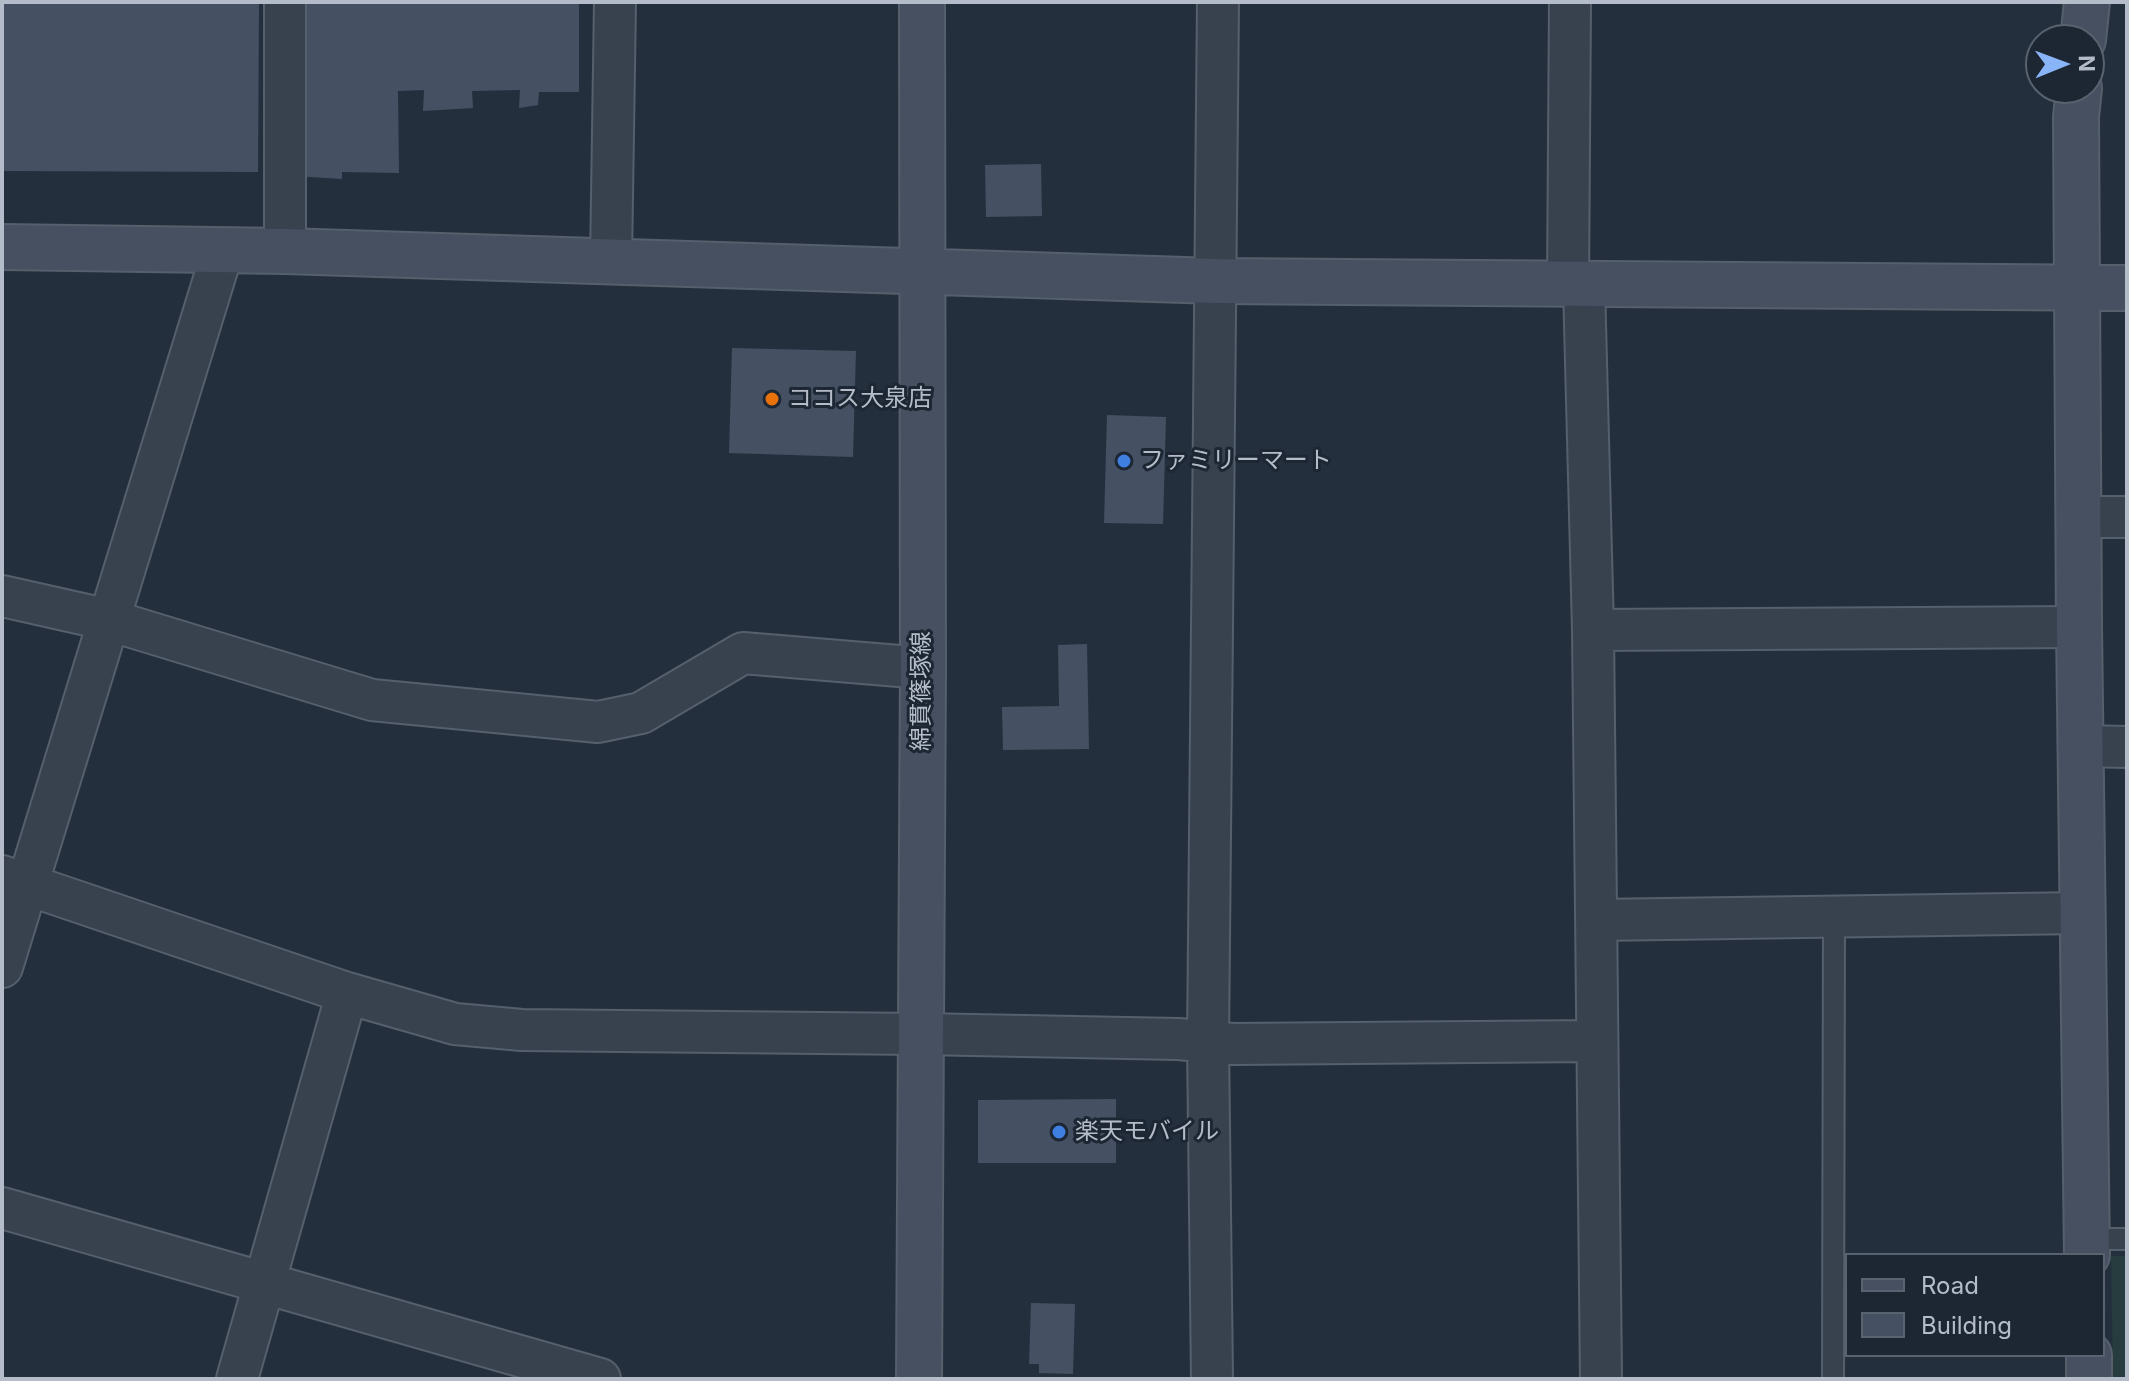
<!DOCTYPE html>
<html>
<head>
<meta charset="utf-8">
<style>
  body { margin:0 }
  #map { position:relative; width:2129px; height:1381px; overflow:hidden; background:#242f3e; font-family:Inter,sans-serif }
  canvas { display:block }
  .frame { position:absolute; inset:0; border:4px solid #b4bcc9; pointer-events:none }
  .legend { position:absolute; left:1845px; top:1253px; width:260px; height:104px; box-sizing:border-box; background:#1d2633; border:2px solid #59626f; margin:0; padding:10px 14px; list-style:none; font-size:24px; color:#b4bcc9 }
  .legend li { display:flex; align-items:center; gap:16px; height:40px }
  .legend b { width:40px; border:2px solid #59626f }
  .north { position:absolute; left:2025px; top:24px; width:80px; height:80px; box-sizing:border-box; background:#1d2633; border:2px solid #59626f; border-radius:50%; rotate:89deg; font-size:22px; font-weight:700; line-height:32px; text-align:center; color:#b4bcc9 }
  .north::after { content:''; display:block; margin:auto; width:28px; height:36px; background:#8ab4f8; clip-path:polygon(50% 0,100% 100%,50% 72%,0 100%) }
</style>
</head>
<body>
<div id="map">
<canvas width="2129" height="1381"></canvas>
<div class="frame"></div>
<ul class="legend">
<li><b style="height:10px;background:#465061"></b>Road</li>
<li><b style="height:22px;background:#455162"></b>Building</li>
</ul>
<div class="north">N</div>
</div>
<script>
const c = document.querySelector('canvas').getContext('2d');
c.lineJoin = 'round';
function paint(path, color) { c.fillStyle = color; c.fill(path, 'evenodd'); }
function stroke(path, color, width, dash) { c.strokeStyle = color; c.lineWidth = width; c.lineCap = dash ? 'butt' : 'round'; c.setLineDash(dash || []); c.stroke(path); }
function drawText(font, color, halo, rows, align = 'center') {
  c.font = font + ' Inter,"Noto Sans JP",sans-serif'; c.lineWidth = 6; c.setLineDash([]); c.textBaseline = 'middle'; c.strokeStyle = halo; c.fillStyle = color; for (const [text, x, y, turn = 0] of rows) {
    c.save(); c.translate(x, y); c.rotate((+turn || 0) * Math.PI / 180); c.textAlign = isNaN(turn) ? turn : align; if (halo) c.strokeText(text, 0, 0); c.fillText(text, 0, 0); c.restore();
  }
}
paint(new Path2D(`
  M2111 1256H2127V1379H2113Z`), '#263c3f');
paint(new Path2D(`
  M2 2H259L258 172 2 171Z
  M297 2H579V92H539L538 105 519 108 520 90 472 91 473 108 423 111 424 90 398 91 399 173 342 172V179L294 176Z
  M1041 164 1042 216 986 217 985 165Z
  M732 348 856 351 853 457 729 453Z
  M1107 415 1166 417 1163 524 1104 523Z
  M1087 644 1089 749 1003 750 1002 707 1059 706 1058 645Z
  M1116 1099V1163H978V1100Z
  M1031 1303 1075 1304 1073 1374 1039 1373V1364H1029Z`), '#455162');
const lane = new Path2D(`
  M2087 1239H2127
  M1833 1379 1834 916`);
const street = new Path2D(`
  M285 2V251
  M611 261 615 2
  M1568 285 1570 2
  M1584 285 1593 630 1601 1379
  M2080 517H2127
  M2 596 109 620 372 700 598 722 641 713 743 653 923 668
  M1593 630 2079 627
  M2082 746 2127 747
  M2 876 347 993 455 1024 522 1030 921 1034 1178 1039 1233 1044 1595 1041
  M1596 920 2083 913
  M2 967 223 250
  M2 1208 600 1379
  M237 1379 347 993
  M1212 1379 1208 1042 1218 2`);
const secondary = new Path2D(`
  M2083 40 2087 2
  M2079 88 2076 117 2079 627 2087 1255
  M2 247 285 251 1216 281 2127 288
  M2089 1355V1379
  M919 1379 923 668 922 2`);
stroke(lane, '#565f6c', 24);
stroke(street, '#565f6c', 44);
stroke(secondary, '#565f6c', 48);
stroke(lane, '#38414e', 20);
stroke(street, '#38414e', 40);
stroke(secondary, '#465061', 44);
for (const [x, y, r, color] of [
  [772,399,8,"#e8710a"],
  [1124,461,8,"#3f7fe0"],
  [1059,1132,8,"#3f7fe0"]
]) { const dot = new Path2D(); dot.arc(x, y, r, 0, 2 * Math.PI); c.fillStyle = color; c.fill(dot); stroke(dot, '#1d2633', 3); }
drawText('24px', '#b4bcc9', '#1d2633', [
  ["ココス大泉店",788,399],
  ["ファミリーマート",1140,461],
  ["楽天モバイル",1075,1132]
], 'left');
drawText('24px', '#b4bcc9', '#1d2633', [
  ["綿貫篠塚線",922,691,-90]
]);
</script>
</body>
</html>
